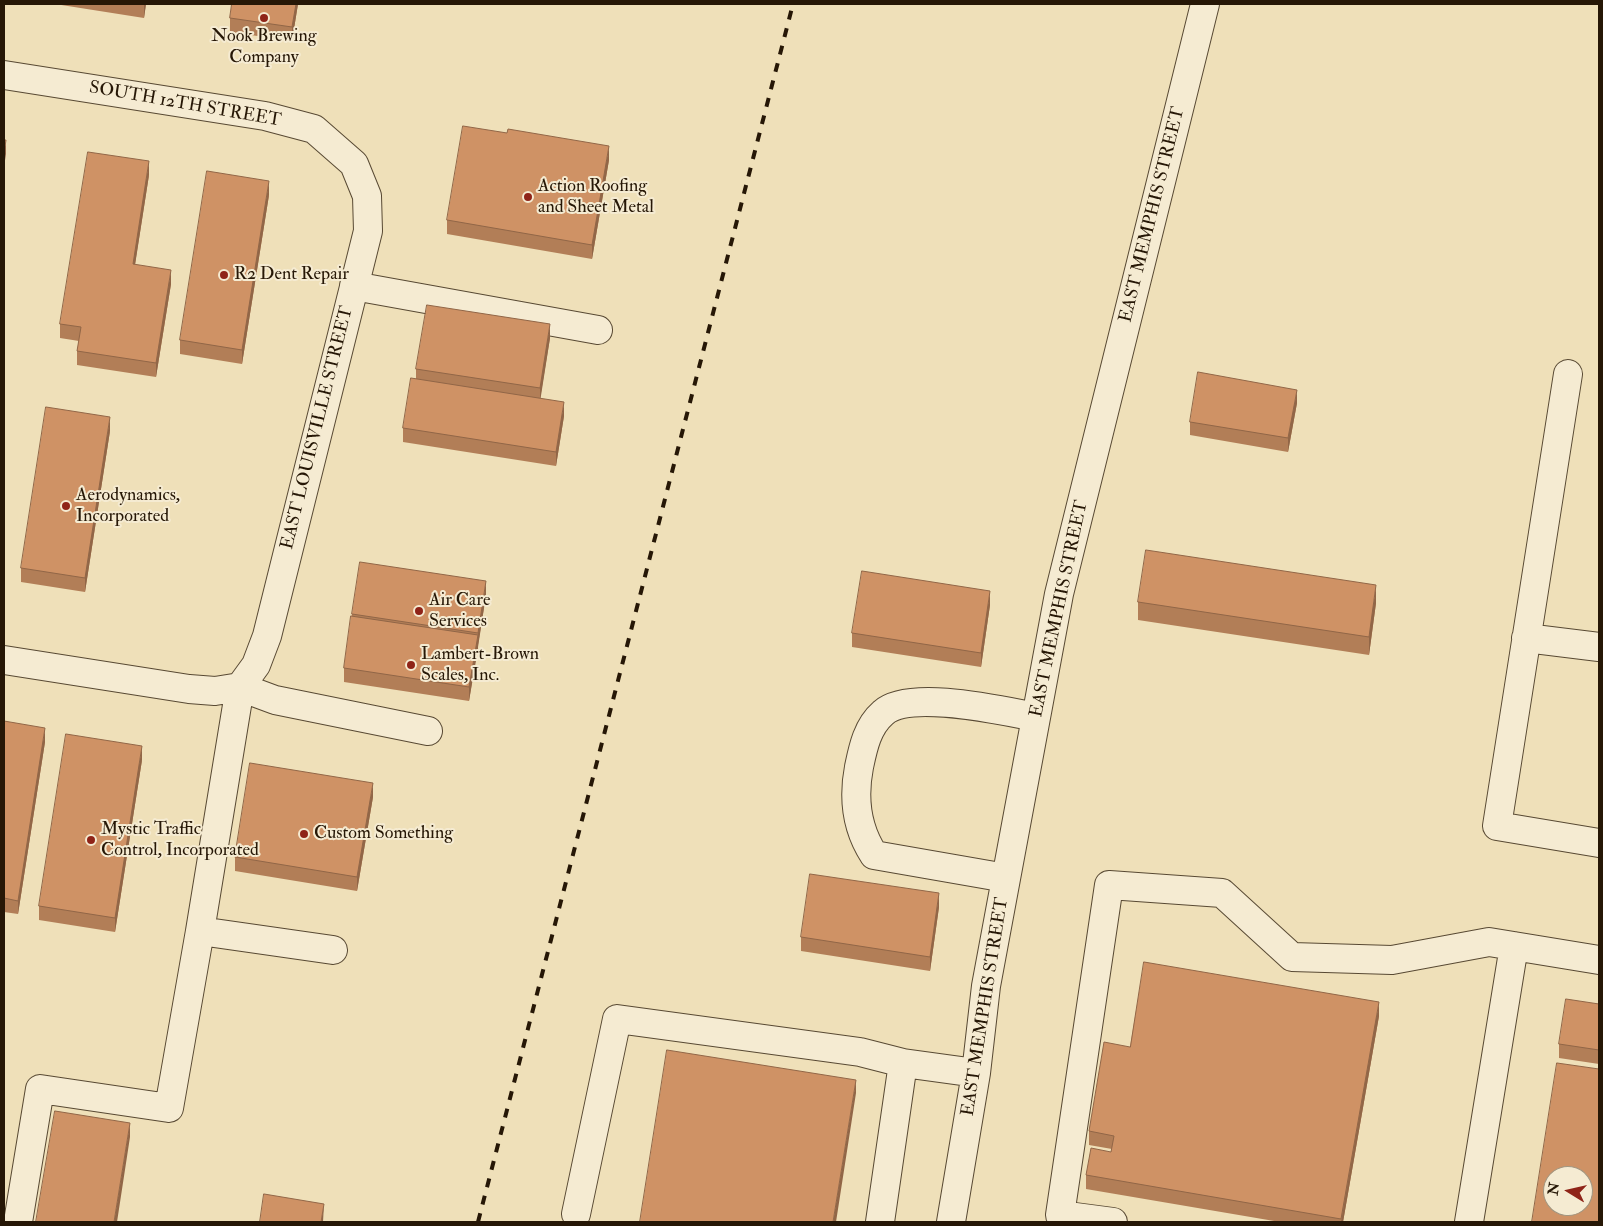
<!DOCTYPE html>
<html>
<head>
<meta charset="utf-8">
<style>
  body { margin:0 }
  #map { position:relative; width:1603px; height:1226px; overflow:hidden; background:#efe0b9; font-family:"IM FELL Double Pica",serif }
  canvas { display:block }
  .frame { position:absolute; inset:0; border:5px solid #261706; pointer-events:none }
  .north { position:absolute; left:1543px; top:1166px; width:50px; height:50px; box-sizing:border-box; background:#f5ebd2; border:1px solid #a29680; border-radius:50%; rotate:279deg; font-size:14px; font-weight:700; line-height:20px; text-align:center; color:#261706 }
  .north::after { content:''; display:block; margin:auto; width:18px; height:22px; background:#8f2418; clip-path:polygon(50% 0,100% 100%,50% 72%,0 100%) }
</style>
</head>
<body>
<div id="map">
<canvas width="1603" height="1226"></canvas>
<div class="frame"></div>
<div class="north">N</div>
</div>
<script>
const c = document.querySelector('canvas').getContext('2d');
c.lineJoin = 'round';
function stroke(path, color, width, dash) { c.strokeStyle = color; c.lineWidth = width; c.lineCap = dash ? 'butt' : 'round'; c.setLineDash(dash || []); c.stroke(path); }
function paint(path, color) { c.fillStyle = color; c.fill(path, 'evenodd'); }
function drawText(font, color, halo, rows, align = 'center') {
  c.font = font + ' "IM FELL Double Pica",serif'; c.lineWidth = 4; c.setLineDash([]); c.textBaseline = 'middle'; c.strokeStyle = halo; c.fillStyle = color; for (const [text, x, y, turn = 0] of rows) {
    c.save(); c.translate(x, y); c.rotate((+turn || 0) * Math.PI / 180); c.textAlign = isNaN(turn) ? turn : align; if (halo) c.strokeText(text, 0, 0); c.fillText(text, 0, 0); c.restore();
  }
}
const minor = new Path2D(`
  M4 75 265 116 314 129 354 164 367 196 368 231 267 636 256 665 240 687 200 931 333 950
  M354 286 598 330
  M1568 374 1497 826 1599 843
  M1526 638 1599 647
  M4 660 189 689 215 691 240 687 275 700 428 731
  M1006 878 874 855C857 829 853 798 859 767 863 748 867 727 883 713 909 689 1003 711 1036 717
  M576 1214 617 1019 860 1052 903 1063 976 1073
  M18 1222 40 1089 169 1108 200 931
  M880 1222 903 1063
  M951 1222 976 1073 986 986 1059 594 1205 4
  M1113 1222 1060 1215 1109 885 1222 893 1292 957 1392 960 1489 942 1599 960
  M1469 1222 1514 946`);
stroke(minor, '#584933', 30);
stroke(minor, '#f5ebd2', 28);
stroke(new Path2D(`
  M478 1222 793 4`), '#261706', 4, [9, 9]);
paint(new Path2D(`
  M55 4H146L144 18Z
  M232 4H298L292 41 230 32V18Z
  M609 160 592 259 447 234V220Z
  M149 175 135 264 171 284 156 377 77 365V351L79 341 60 338V324Z
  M269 195 242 364 180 354V340Z
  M550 338 540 399 564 416 556 466 403 442V428L416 379V369Z
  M1297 403 1288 452 1190 435V422Z
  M110 431 85 592 21 582V568Z
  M486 595 469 701 344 682V668L352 614Z
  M1138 602 1376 603 1369 655 1138 620Z
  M990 605 981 667 852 647V633Z
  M4 721 45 742 18 914 4 912Z
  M142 760 115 932 39 920V906Z
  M373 797 357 891 235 871V857Z
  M939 907 930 971 801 951V937Z
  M1599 1004V1064L1559 1058V1044Z
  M1379 1016 1343 1222H1280L1086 1189V1175L1111 1152 1112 1149 1089 1145V1131L1130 1047Z`), '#b27e57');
paint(new Path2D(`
  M144 4H146L144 18Z
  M296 4H298L292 41V27Z
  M6 140V154L4 167V153Z
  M609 146V160L592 259V245Z
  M149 161V175L133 278V264Z
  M269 181V195L242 364V350Z
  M171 270V284L156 377V363Z
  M550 324V338L540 402V388Z
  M1297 390V403L1288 452V438Z
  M564 402V416L556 466V452Z
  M110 417V431L85 592V578Z
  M486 581V595L478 647V633Z
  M1376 585V603L1369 655V637Z
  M990 591V605L981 667V653Z
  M478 635V649L469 701V687Z
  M45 728V742L18 914V901Z
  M142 746V760L115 932V918Z
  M373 783V797L357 891V877Z
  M939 893V907L930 971V957Z
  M1379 1002V1016L1343 1222H1341Z
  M856 1080V1093L836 1222H833Z
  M130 1123V1137L117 1222H114Z
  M324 1204 323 1222H321Z`), '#916647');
const building = new Path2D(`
  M232 4H296L292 27 230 18Z
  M463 126 507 133 508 129 609 146 592 245 447 220Z
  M4 140H6L4 153Z
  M88 152 149 161 133 264 171 270 156 363 77 351 81 327 60 324Z
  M207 171 269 181 242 350 180 340Z
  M427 305 550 324 540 388 416 369Z
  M1198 372 1297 390 1288 438 1190 422Z
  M411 378 564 402 556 452 403 428Z
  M46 407 110 417 85 578 21 568Z
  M1146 550 1376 585 1369 637 1138 602Z
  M360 562 486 581 478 633 352 614Z
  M862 571 990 591 981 653 852 633Z
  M351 616 478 635 469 687 344 668Z
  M4 721 45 728 18 901 4 898Z
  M66 734 142 746 115 918 39 906Z
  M250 763 373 783 357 877 235 857Z
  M810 874 939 893 930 957 801 937Z
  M1144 962 1379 1002 1341 1219 1086 1175 1091 1148 1111 1152 1114 1136 1089 1131 1104 1042 1130 1047Z
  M1566 999 1599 1004V1050L1559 1044Z
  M667 1050 856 1080 833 1222H640Z
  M1557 1063 1599 1069V1222H1532ZM1553 1176H1583V1206H1553Z
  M55 1111 130 1123 114 1222H36Z
  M264 1194 324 1204 321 1222H260Z`);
paint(building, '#cf9265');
stroke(building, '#916647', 1);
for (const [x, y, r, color] of [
  [264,18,5,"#8f2418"],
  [528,197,5,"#8f2418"],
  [224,275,5,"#8f2418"],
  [66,506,5,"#8f2418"],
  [419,611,5,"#8f2418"],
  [411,665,5,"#8f2418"],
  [304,834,5,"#8f2418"],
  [91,840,5,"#8f2418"]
]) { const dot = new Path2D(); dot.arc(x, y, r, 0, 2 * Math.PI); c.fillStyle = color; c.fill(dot); stroke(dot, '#f5ebd2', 2); }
drawText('18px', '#261706', '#f5ebd2', [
  ["Nook Brewing",264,37,"center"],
  ["Company",264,58,"center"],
  ["Action Roofing",538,187],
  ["and Sheet Metal",538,208],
  ["R2 Dent Repair",234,275],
  ["Aerodynamics,",76,496],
  ["Incorporated",76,517],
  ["Air Care",429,601],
  ["Services",429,622],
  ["Lambert-Brown",421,655],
  ["Scales, Inc.",421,676],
  ["Mystic Traffic",101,830],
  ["Control, Incorporated",101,851],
  ["Custom Something",314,834]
], 'left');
drawText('18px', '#261706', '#f5ebd2', [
  ["SOUTH 12TH STREET",185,105,10],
  ["EAST MEMPHIS STREET",1153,215,-76],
  ["EAST LOUISVILLE STREET",318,428,-76],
  ["EAST MEMPHIS STREET",1060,609,-78],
  ["EAST MEMPHIS STREET",986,1007,-81]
]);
</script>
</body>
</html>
